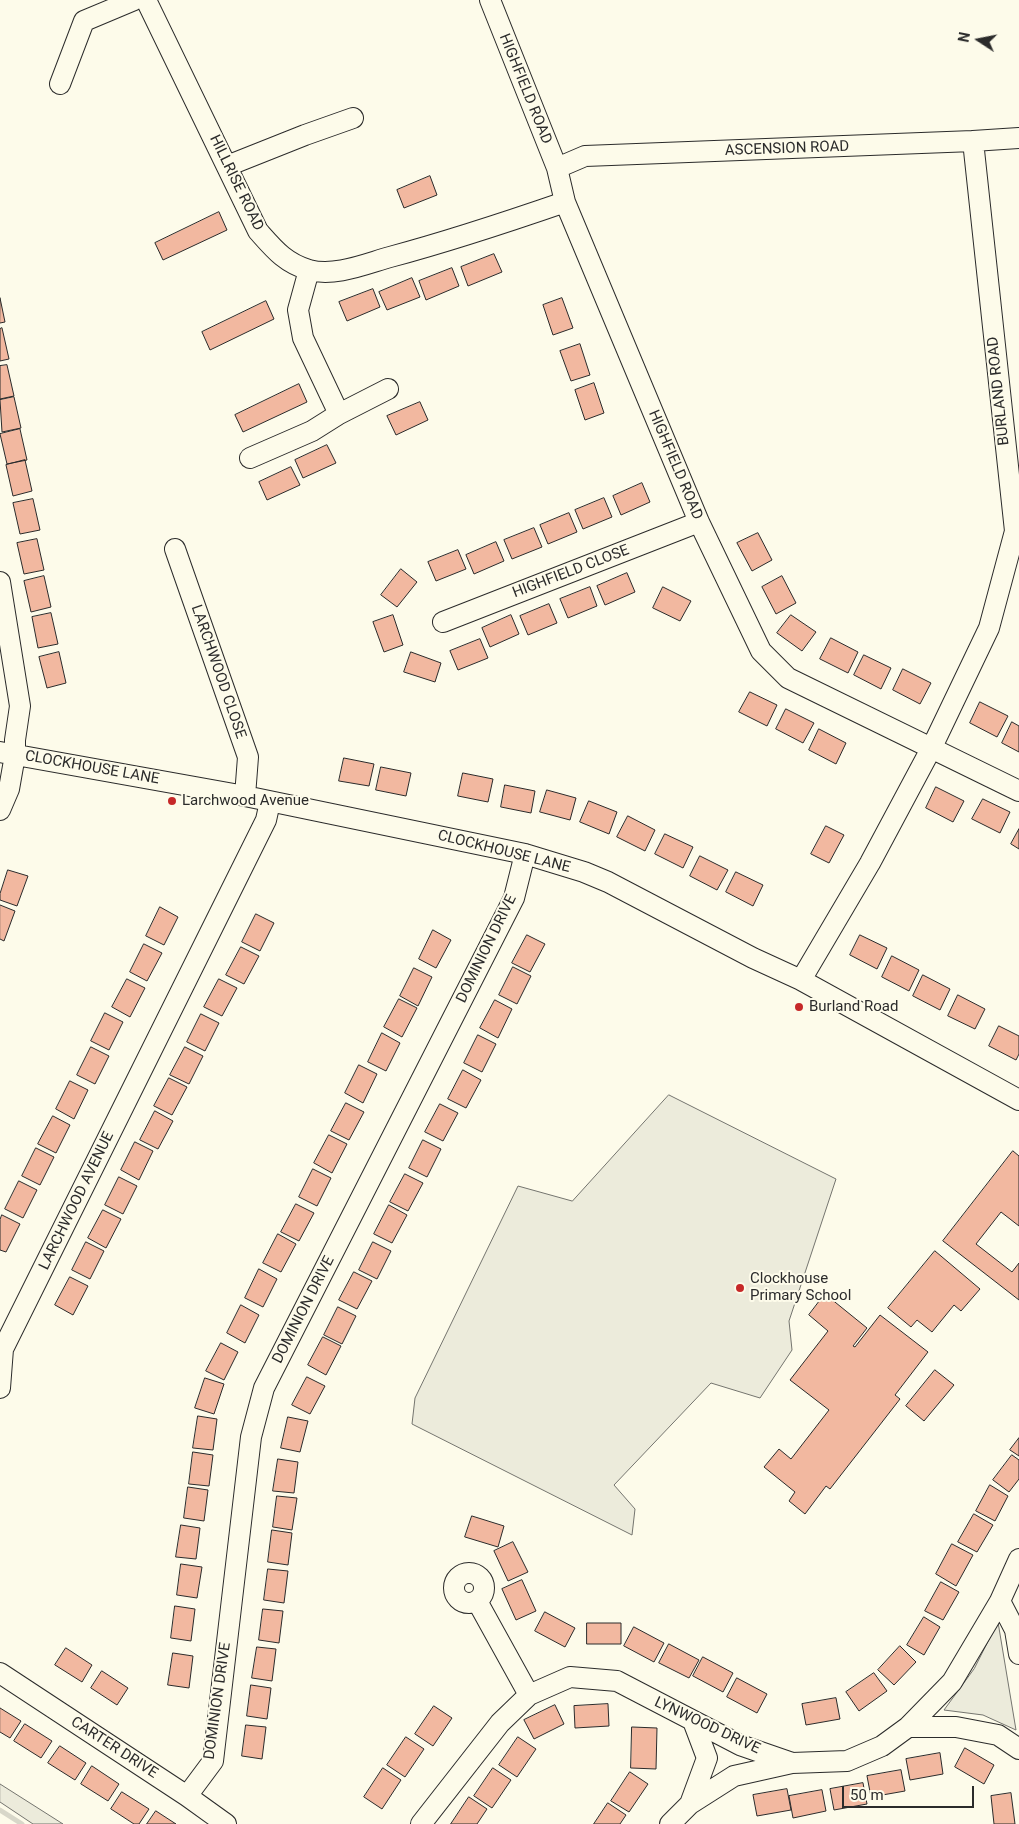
<!DOCTYPE html>
<html>
<head>
<meta charset="utf-8">
<style>
  body { margin:0 }
  #map { position:relative; width:1019px; height:1824px; overflow:hidden; background:#fdfbea; font-family:Roboto,sans-serif }
  canvas { display:block }
  .north { position:absolute; left:954px; top:15px; width:50px; height:50px; -webkit-text-stroke:4px #fdfbea; paint-order:stroke; rotate:281deg; font-size:14px; font-weight:700; line-height:20px; text-align:center; color:#2b2b2b }
  .north::after { content:''; display:block; margin:auto; width:18px; height:22px; background:#2b2b2b; clip-path:polygon(50% 0,100% 100%,50% 72%,0 100%) }
  .scale { position:absolute; left:842px; top:1786px; width:132px; height:22px; box-sizing:border-box; border:2px solid #2b2b2b; border-top:0; padding-left:6px; font-size:15px; line-height:18px; white-space:nowrap; color:#2b2b2b; -webkit-text-stroke:4px #fdfbea; paint-order:stroke }
</style>
</head>
<body>
<div id="map">
<canvas width="1019" height="1824"></canvas>
<div class="north">N</div>
<div class="scale">50 m</div>
</div>
<script>
const c = document.querySelector('canvas').getContext('2d');
c.lineJoin = 'round';
function paint(path, color) { c.fillStyle = color; c.fill(path, 'evenodd'); }
function stroke(path, color, width, dash) { c.strokeStyle = color; c.lineWidth = width; c.lineCap = dash ? 'butt' : 'round'; c.setLineDash(dash || []); c.stroke(path); }
function drawText(font, color, halo, rows, align = 'center') {
  c.font = font + ' Roboto,sans-serif'; c.lineWidth = 4; c.setLineDash([]); c.textBaseline = 'middle'; c.strokeStyle = halo; c.fillStyle = color; for (const [text, x, y, turn = 0] of rows) {
    c.save(); c.translate(x, y); c.rotate((+turn || 0) * Math.PI / 180); c.textAlign = isNaN(turn) ? turn : align; if (halo) c.strokeText(text, 0, 0); c.fillText(text, 0, 0); c.restore();
  }
}
const green = new Path2D(`
  M669 1095 836 1179 789 1321 792 1350 760 1398 711 1383 614 1485 635 1509 632 1535 412 1424 415 1398 518 1186 572 1201Z
  M998 1622 1016 1730 983 1715 944 1710 974 1669Z
  M0 1784 63 1824H33L0 1802Z`);
paint(green, '#ecebdb');
stroke(green, '#74746e', 1);
stroke(new Path2D(`
  M0 1810 22 1824`), '#d8d7c9', 5);
const building = new Path2D(`
  M430 176 437 195 404 208 397 190Z
  M219 212 227 230 163 260 155 243Z
  M494 254 502 272 468 286 461 267Z
  M452 268 459 286 426 300 419 281Z
  M412 278 420 297 387 310 379 292Z
  M373 289 380 307 347 321 339 302Z
  M0 298 5 322 0 323Z
  M562 298 573 328 553 335 543 305Z
  M266 301 274 319 210 350 202 332Z
  M2 328 9 359 0 361V329Z
  M580 344 590 375 571 381 560 351Z
  M7 365 14 396 0 399V366Z
  M594 383 604 413 585 420 575 390Z
  M299 384 307 402 243 432 235 415Z
  M14 397 21 428 2 432 0 400Z
  M420 402 428 420 396 435 387 416Z
  M20 429 27 460 7 464 0 434Z
  M327 445 336 463 303 478 295 460Z
  M25 460 32 491 13 496 6 465Z
  M291 467 300 485 267 500 259 482Z
  M642 483 650 502 621 515 613 496Z
  M604 498 612 517 583 529 575 510Z
  M33 499 40 530 20 534 13 503Z
  M569 513 577 532 548 544 540 525Z
  M534 528 542 547 512 559 504 540Z
  M758 533 772 560 752 571 737 543Z
  M37 539 44 570 24 574 17 543Z
  M496 542 504 561 474 574 466 555Z
  M458 550 466 569 436 581 428 562Z
  M401 569 417 582 397 607 381 595Z
  M627 573 635 592 605 605 597 586Z
  M44 576 51 607 31 612 24 581Z
  M782 576 796 603 776 614 762 587Z
  M590 587 597 606 568 618 560 599Z
  M663 587 691 601 680 621 653 608Z
  M549 604 557 623 528 635 520 616Z
  M51 613 58 644 38 648 32 617Z
  M393 615 403 645 384 652 373 622Z
  M511 615 519 634 490 647 482 628Z
  M791 615 816 632 802 651 777 633Z
  M831 638 858 652 848 673 820 659Z
  M480 639 488 658 458 670 450 651Z
  M59 652 66 683 47 688 39 657Z
  M411 652 441 663 435 682 404 672Z
  M864 655 891 668 881 689 854 675Z
  M903 669 931 683 920 704 893 690Z
  M750 692 777 705 767 726 739 712Z
  M980 702 1008 716 997 737 970 723Z
  M786 709 814 723 803 743 776 729Z
  M1012 722 1019 726V752L1002 743Z
  M819 729 846 743 836 764 809 750Z
  M344 758 374 764 369 786 339 781Z
  M381 767 411 773 406 796 376 790Z
  M463 773 493 779 488 802 458 796Z
  M505 785 535 791 531 813 501 807Z
  M936 787 964 801 953 822 926 808Z
  M547 790 576 798 570 820 540 812Z
  M983 799 1010 812 1000 833 972 819Z
  M589 801 617 812 609 834 580 822Z
  M628 816 655 830 645 851 617 837Z
  M826 826 844 835 829 863 811 854Z
  M1019 829V849L1011 844Z
  M665 834 693 847 683 868 655 854Z
  M700 856 728 870 717 890 690 876Z
  M8 870 28 876 17 906 0 900V894Z
  M736 872 763 885 753 906 726 892Z
  M0 905 15 911 4 941 0 939Z
  M160 907 178 917 164 945 146 936Z
  M256 914 274 923 260 951 242 942Z
  M433 930 451 940 436 968 419 959Z
  M527 935 545 944 530 972 512 963Z
  M860 935 887 948 877 969 850 955Z
  M144 944 162 953 147 981 130 972Z
  M241 947 259 956 244 984 226 975Z
  M892 956 919 970 909 991 882 977Z
  M513 967 531 976 517 1004 499 995Z
  M414 968 432 977 418 1006 400 996Z
  M923 975 950 989 940 1010 913 996Z
  M127 979 145 988 130 1017 112 1007Z
  M219 979 237 988 222 1016 204 1007Z
  M958 995 985 1009 975 1029 948 1016Z
  M399 999 417 1008 402 1037 384 1027Z
  M495 1000 512 1009 498 1038 480 1028Z
  M105 1013 123 1022 109 1050 91 1041Z
  M201 1014 219 1023 205 1051 187 1042Z
  M999 1026 1019 1036V1054L1016 1060 989 1046Z
  M382 1033 400 1043 386 1071 368 1062Z
  M478 1035 496 1044 482 1072 464 1063Z
  M91 1047 109 1056 95 1084 77 1075Z
  M185 1047 203 1056 189 1084 170 1075Z
  M359 1065 377 1074 363 1103 345 1093Z
  M463 1070 481 1080 466 1108 448 1099Z
  M169 1078 187 1087 172 1115 154 1106Z
  M70 1081 88 1090 74 1119 56 1109Z
  M346 1103 364 1112 349 1140 331 1131Z
  M440 1104 458 1113 443 1141 425 1132Z
  M155 1111 173 1121 158 1149 140 1140Z
  M53 1116 70 1125 56 1153 38 1144Z
  M329 1135 347 1144 332 1173 314 1163Z
  M423 1140 441 1149 427 1177 409 1168Z
  M135 1142 153 1151 139 1180 121 1170Z
  M36 1148 54 1157 40 1185 22 1176Z
  M1013 1151 1019 1156V1226L1001 1212 976 1244 1012 1272 1019 1263V1300L943 1241Z
  M313 1169 331 1178 317 1206 299 1197Z
  M405 1174 423 1183 408 1211 390 1202Z
  M119 1177 137 1186 123 1214 105 1205Z
  M19 1181 37 1190 23 1218 5 1209Z
  M296 1204 314 1213 299 1241 281 1232Z
  M389 1205 407 1215 392 1243 374 1234Z
  M103 1210 121 1219 106 1248 88 1238Z
  M2 1215 20 1224 6 1252 0 1250V1220Z
  M278 1234 296 1244 281 1272 263 1263Z
  M86 1242 104 1251 90 1279 72 1270Z
  M373 1242 391 1251 377 1279 359 1270Z
  M935 1251 980 1289 961 1311 954 1305 932 1332 917 1320 911 1327 888 1308Z
  M259 1269 277 1279 263 1307 245 1298Z
  M354 1272 372 1281 357 1309 339 1300Z
  M70 1277 88 1286 73 1315 55 1305Z
  M825 1294 867 1328 853 1346 855 1347 880 1315 928 1352 895 1395 900 1399 830 1489 826 1486 805 1514 789 1501 795 1492 764 1467 779 1449 791 1459 829 1410 790 1380 828 1331 809 1315Z
  M241 1305 259 1315 245 1343 227 1333Z
  M338 1307 356 1316 342 1344 324 1335Z
  M323 1337 341 1346 326 1375 308 1365Z
  M221 1343 238 1352 224 1380 206 1371Z
  M935 1370 954 1385 924 1421 906 1406Z
  M307 1377 325 1386 310 1414 292 1405Z
  M205 1378 224 1384 214 1414 195 1408Z
  M198 1416 217 1419 213 1450 193 1448Z
  M288 1417 308 1421 300 1452 281 1448Z
  M1019 1438V1456L1010 1450Z
  M193 1452 213 1455 209 1486 189 1484Z
  M1012 1455 1019 1460V1479L1009 1492 993 1480Z
  M278 1459 298 1462 294 1493 273 1491Z
  M990 1485 1008 1496 995 1521 976 1511Z
  M188 1487 208 1490 204 1521 184 1518Z
  M277 1496 297 1498 292 1530 273 1527Z
  M974 1514 993 1525 977 1552 958 1542Z
  M472 1516 504 1526 498 1547 465 1537Z
  M181 1525 200 1528 196 1559 176 1557Z
  M272 1530 292 1533 288 1565 268 1562Z
  M513 1542 528 1572 508 1581 494 1551Z
  M952 1544 973 1555 956 1586 936 1574Z
  M181 1564 202 1567 197 1598 177 1595Z
  M268 1569 288 1571 284 1603 264 1600Z
  M522 1580 536 1611 516 1620 502 1589Z
  M941 1582 959 1592 943 1620 925 1611Z
  M175 1606 195 1609 191 1641 171 1638Z
  M263 1609 283 1611 279 1643 259 1640Z
  M545 1612 575 1628 565 1647 535 1631Z
  M924 1617 940 1627 924 1655 907 1645Z
  M587 1623H621V1644H587Z
  M634 1627 664 1643 654 1662 624 1646Z
  M669 1644 699 1660 689 1678 659 1663Z
  M900 1646 916 1662 894 1685 878 1670Z
  M257 1647 276 1649 272 1681 252 1678Z
  M66 1648 92 1665 82 1682 55 1665Z
  M173 1653 193 1656 189 1688 168 1685Z
  M703 1657 733 1673 723 1692 693 1676Z
  M102 1671 128 1688 117 1705 91 1688Z
  M874 1673 887 1691 859 1711 846 1692Z
  M737 1678 767 1694 757 1713 727 1697Z
  M251 1685 271 1688 267 1719 247 1716Z
  M836 1698 840 1719 806 1725 802 1704Z
  M608 1704 609 1726 575 1728 574 1706Z
  M555 1705 564 1724 534 1739 524 1720Z
  M434 1706 452 1718 433 1746 415 1734Z
  M0 1708 21 1721 10 1738 0 1732Z
  M25 1724 52 1741 41 1758 14 1741Z
  M246 1725 266 1727 262 1759 242 1756Z
  M632 1727 657 1728 656 1769 631 1768Z
  M406 1737 424 1749 405 1777 387 1765Z
  M518 1737 536 1749 517 1777 499 1765Z
  M60 1746 86 1763 75 1780 48 1763Z
  M965 1748 994 1765 984 1784 955 1767Z
  M940 1753 943 1774 910 1780 906 1759Z
  M92 1766 119 1784 108 1801 81 1784Z
  M383 1768 401 1780 382 1809 364 1797Z
  M493 1768 511 1780 492 1808 474 1796Z
  M901 1770 905 1791 871 1797 867 1776Z
  M630 1772 648 1784 629 1812 611 1801Z
  M863 1783 867 1804 834 1810 830 1789Z
  M787 1789 791 1810 757 1816 753 1795Z
  M822 1790 826 1811 793 1818 789 1796Z
  M122 1792 149 1809 139 1824H134L111 1809Z
  M1011 1793 1015 1824H994L991 1796Z
  M469 1797 487 1809 477 1824H451Z
  M608 1803 626 1815 620 1824H594Z
  M156 1811 176 1824H147Z`);
paint(building, '#f2b8a0');
stroke(building, '#2b2b2b', 1);
const minor = new Path2D(`
  M146 0 258 231C274 249 285 263 309 270 335 277 365 264 390 257 450 241 507 222 565 202
  M490 0 557 168 565 202 699 522 761 651 788 678 1019 791
  M60 84 84 21 134 0
  M227 166 305 135 353 118
  M557 168 585 156 973 141 1019 138
  M309 270 298 310 303 338 339 414
  M250 458 312 431 339 414 388 389
  M175 549 248 757 245 796
  M0 582 20 706 15 740V755L9 789 0 810
  M443 622 699 522
  M0 752 245 796 525 854 584 872 608 882 753 958 801 980 1019 1100
  M801 980 870 863 932 747 989 628 1015 531 973 141
  M0 1388 3 1349 266 820 270 802
  M454 1588a15 15 0 1 1 30 0a15 15 0 1 1-30 0Z
  M477 1601 529 1695
  M1000 1601 1015 1630 1019 1654
  M0 1673 187 1796 226 1824
  M908 1727H956L998 1735 1019 1749
  M187 1796 213 1761 251 1437 264 1388 514 898 525 854
  M690 1804 734 1776 792 1763
  M421 1824 500 1723 529 1695 570 1677 617 1681 740 1745 792 1763 847 1761 882 1746 908 1727 952 1682 1000 1601 1019 1559
  M670 1824 690 1804 707 1758 693 1721`);
stroke(minor, '#2b2b2b', 22);
stroke(minor, '#fdfbea', 20);
for (const [x, y, r, color] of [
  [172,801,5,"#c62828"],
  [799,1007,5,"#c62828"],
  [740,1288,5,"#c62828"]
]) { const dot = new Path2D(); dot.arc(x, y, r, 0, 2 * Math.PI); c.fillStyle = color; c.fill(dot); stroke(dot, '#fdfbea', 2); }
drawText('15px', '#2b2b2b', '#fdfbea', [
  ["HIGHFIELD ROAD",525,89,68],
  ["ASCENSION ROAD",787,149,-2],
  ["HILLRISE ROAD",236,183,64],
  ["BURLAND ROAD",999,391,-96],
  ["HIGHFIELD ROAD",675,465,67],
  ["HIGHFIELD CLOSE",571,572,-21],
  ["LARCHWOOD CLOSE",218,672,71],
  ["CLOCKHOUSE LANE",92,768,10],
  ["CLOCKHOUSE LANE",504,852,14],
  ["DOMINION DRIVE",487,949,-64],
  ["LARCHWOOD AVENUE",77,1201,-64],
  ["DOMINION DRIVE",304,1310,-63],
  ["DOMINION DRIVE",218,1701,-82],
  ["LYNWOOD DRIVE",707,1726,25],
  ["CARTER DRIVE",114,1748,33]
]);
drawText('15px', '#2b2b2b', '#fdfbea', [
  ["Larchwood Avenue",182,801],
  ["Burland Road",809,1007],
  ["Clockhouse",750,1279],
  ["Primary School",750,1296]
], 'left');
</script>
</body>
</html>
